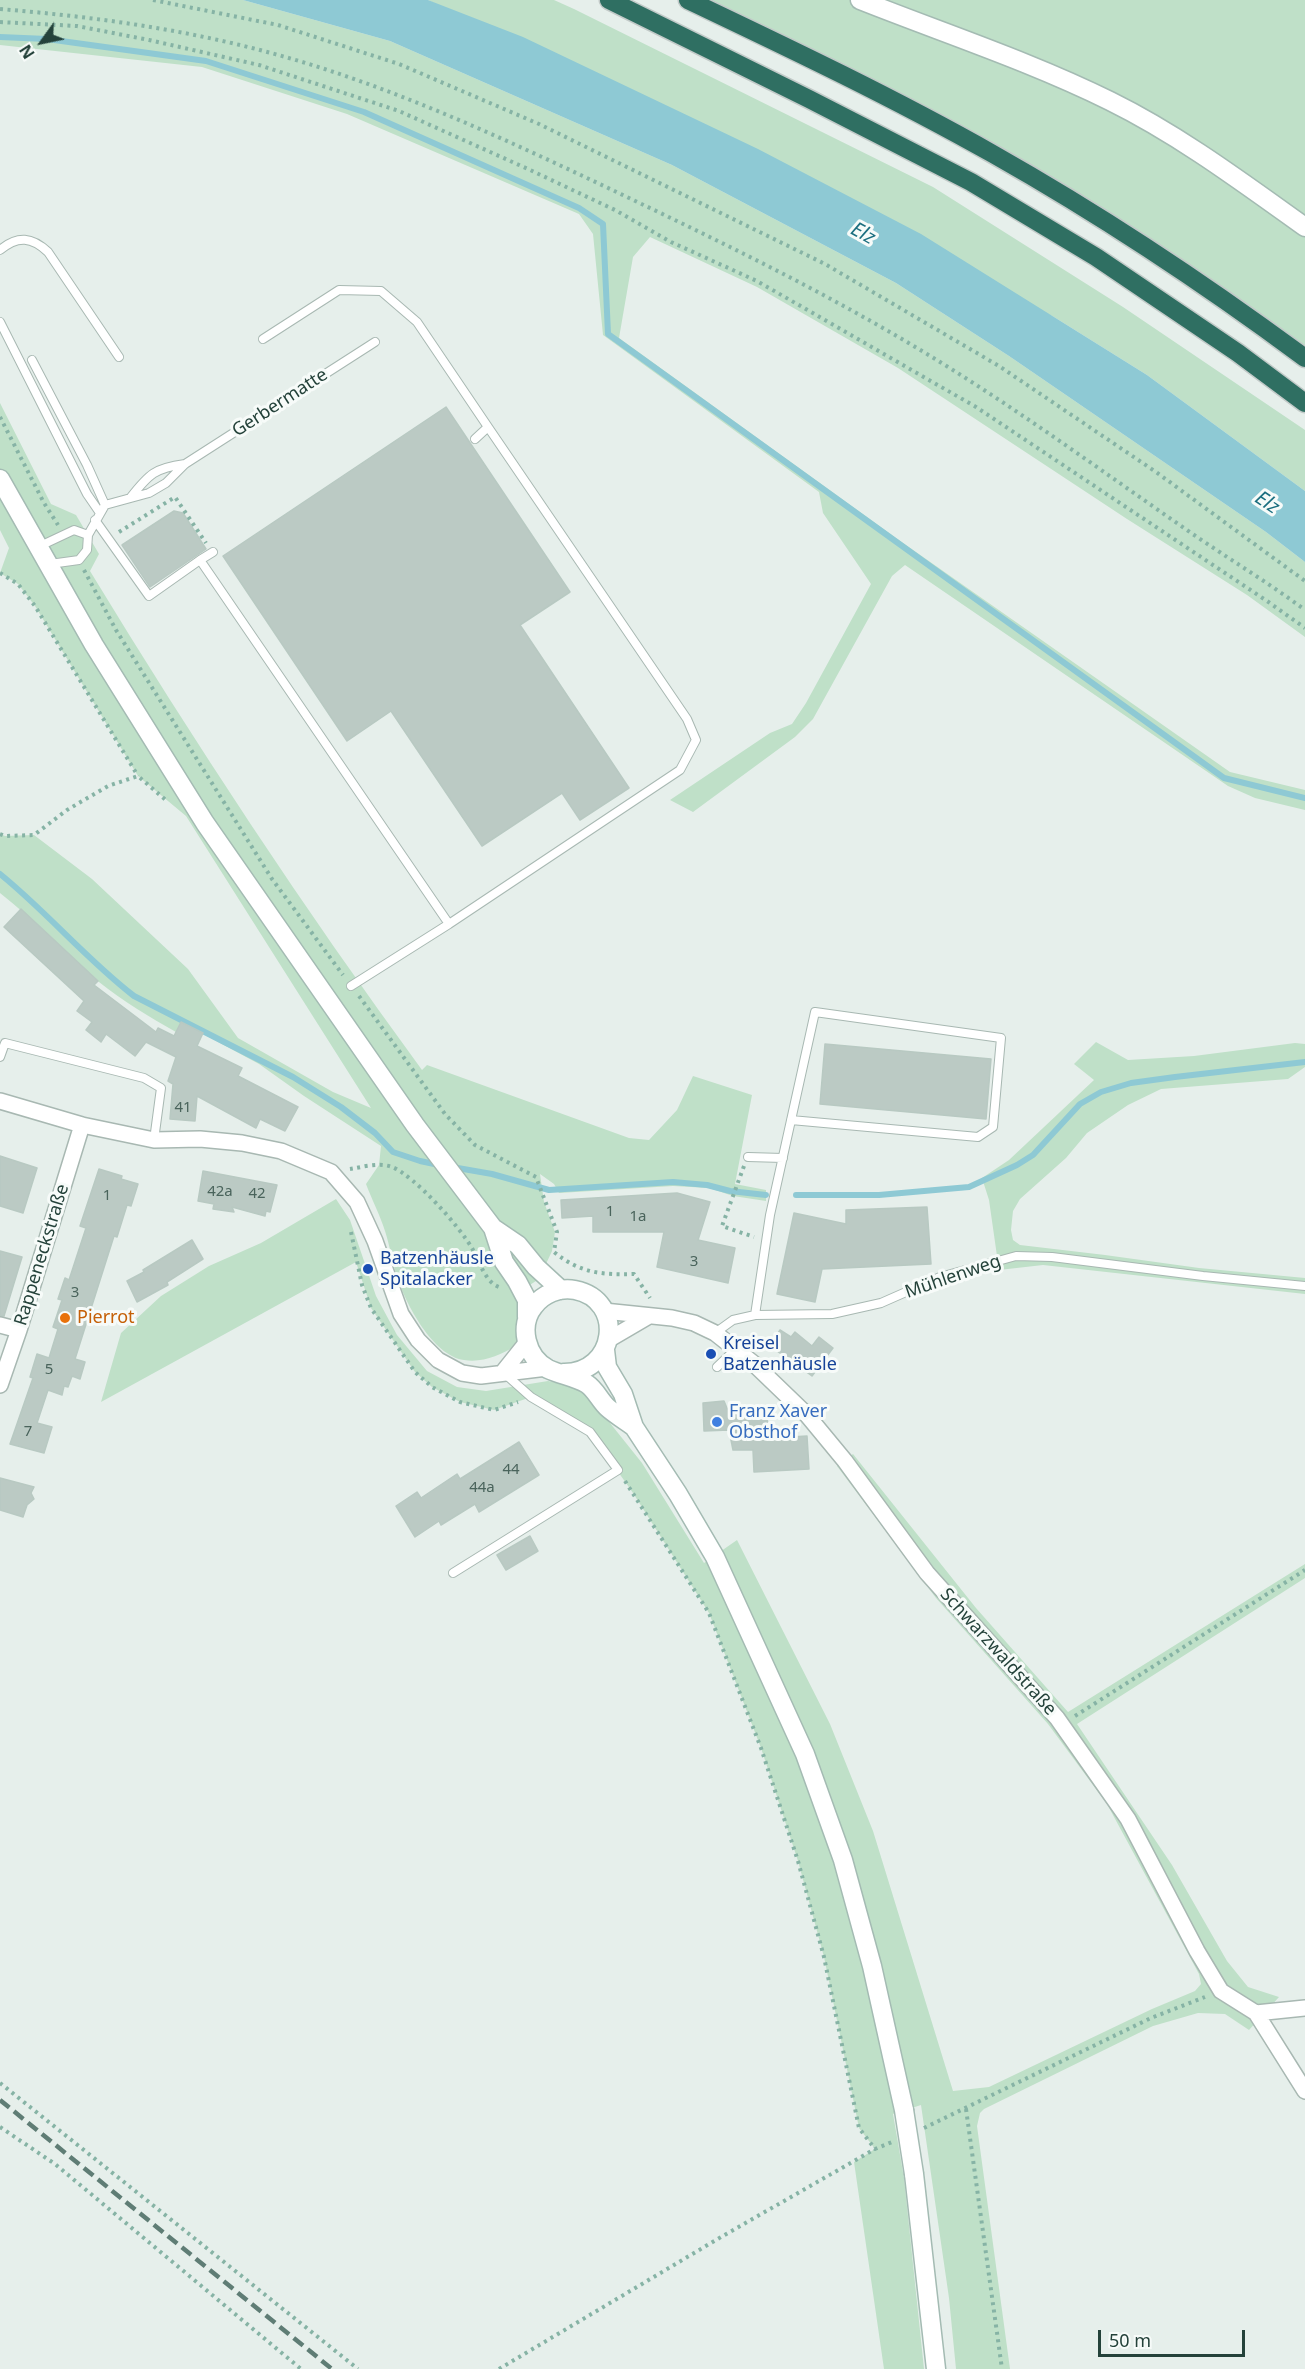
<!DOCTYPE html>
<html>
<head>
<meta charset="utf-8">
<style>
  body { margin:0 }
  #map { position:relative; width:1305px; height:2369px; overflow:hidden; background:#e6efeb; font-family:"Noto Sans",sans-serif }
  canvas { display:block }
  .north { position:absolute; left:12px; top:12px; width:60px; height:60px; -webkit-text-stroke:4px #f7fbf9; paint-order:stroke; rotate:237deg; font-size:16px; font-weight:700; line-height:24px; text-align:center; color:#24423a }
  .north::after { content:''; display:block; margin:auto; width:21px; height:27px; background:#24423a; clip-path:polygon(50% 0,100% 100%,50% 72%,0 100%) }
  .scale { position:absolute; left:1098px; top:2330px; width:147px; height:27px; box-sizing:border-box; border:3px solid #24423a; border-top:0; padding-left:8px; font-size:18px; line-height:21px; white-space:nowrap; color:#24423a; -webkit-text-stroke:4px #f7fbf9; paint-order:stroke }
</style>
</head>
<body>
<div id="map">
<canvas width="1305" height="2369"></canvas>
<div class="north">N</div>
<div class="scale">50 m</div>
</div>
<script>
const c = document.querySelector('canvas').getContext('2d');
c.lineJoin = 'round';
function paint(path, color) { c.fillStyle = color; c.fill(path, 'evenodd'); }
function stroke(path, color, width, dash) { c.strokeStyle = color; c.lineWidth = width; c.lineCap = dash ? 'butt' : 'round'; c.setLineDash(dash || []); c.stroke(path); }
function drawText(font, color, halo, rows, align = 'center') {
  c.font = font + ' "Noto Sans",sans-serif'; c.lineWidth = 6; c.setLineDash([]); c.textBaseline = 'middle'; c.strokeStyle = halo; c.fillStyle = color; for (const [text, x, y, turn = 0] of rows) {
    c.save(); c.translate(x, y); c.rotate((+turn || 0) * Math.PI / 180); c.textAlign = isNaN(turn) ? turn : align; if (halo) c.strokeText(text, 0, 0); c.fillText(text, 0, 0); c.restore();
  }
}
paint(new Path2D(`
  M0 0H243L390 41 672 165 896 283 1009 356 1266 532 1305 562V637L1247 595 1127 519 898 368 757 287 650 237 633 257 619 338 896 538 1230 772 1305 790V810L1255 798 1228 786 905 565 892 576 813 719 795 737 693 812 670 800 770 733 792 724 806 703 871 584 823 513 819 492 603 335 593 234 579 214 347 114 202 67 0 45Z
  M428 0H554L574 9 933 187 1123 307 1305 430V491L1147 375 1054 317Z
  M688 0H1305V358L1106 222Z
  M0 403 51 504 76 515 99 554 90 571C194 742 304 909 422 1070L427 1065 629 1138 649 1140 677 1110 693 1076 752 1095 735 1184 766 1190V1201L733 1196 709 1188 673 1186 559 1193 554 1184 540 1174 544 1202 555 1232 552 1251 539 1279 516 1294 519 1320 516 1346C500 1355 483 1363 464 1360 433 1356 405 1303 397 1276 392 1262 390 1246 385 1231 380 1215 372 1200 366 1184L379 1165 381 1146 304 1096 259 1064 181 1022 176 1032C149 1017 123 1001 99 982 64 954 35 920 0 893V834L5 836 34 835 92 879 188 969 238 1038 333 1092 371 1108 186 816 138 776 35 606 18 584 0 573 9 548 0 530Z
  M1096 1042 1128 1060 1194 1056 1295 1043 1305 1044V1067L1288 1079 1161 1089 1128 1105 1087 1133 1066 1158 1020 1199 1013 1211 1011 1230 1013 1240 1020 1245 1105 1255 1199 1268 1305 1278V1294L1043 1265 999 1270 989 1200 982 1178 1009 1160 1094 1080 1074 1064Z
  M336 1199 350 1220 376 1296 397 1335 427 1371 457 1387 486 1391 548 1381 571 1386 590 1398 642 1463 704 1563 737 1540 830 1724 873 1831 953 2091 989 2087 1152 2009 1195 1991 1201 1984 1199 1974 1107 1804 1048 1724 936 1598 837 1466 853 1454 976 1608 1068 1712 1305 1564V1578L1077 1724 1172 1865 1227 1961 1248 1987 1279 1997 1249 2030 1225 2014 1198 2013 1153 2026 984 2109 980 2113 977 2126 1010 2369H956L949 2298 921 2105 893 2114 904 2178 924 2369H884L854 2162 875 2149 859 2128 824 1957 798 1861 761 1748 709 1613 633 1493 590 1432 531 1397 494 1410 460 1402 432 1387 415 1372 371 1308 356 1262 101 1402 121 1333 161 1296 209 1266 261 1243Z`), '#bfe0c8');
paint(new Path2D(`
  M243 0H428L523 37 758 149 921 234 1147 375 1305 491V562L1266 532 1009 356 896 283 672 165 390 41Z`), '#8ec9d4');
stroke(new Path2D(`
  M0 37 47 39 206 61 364 112 579 208 603 224 608 334 1224 778 1305 798
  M0 874C47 912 86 959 134 996L293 1077 341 1107 375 1133 393 1152 420 1161 439 1165
  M452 1167 492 1174 549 1190 673 1182 707 1185 730 1191 766 1195
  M796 1195H879L969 1187 1017 1165 1033 1155 1080 1104 1101 1092 1131 1083 1175 1077 1305 1062`), '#8ec9d4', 6);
const building = new Path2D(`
  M446 407 570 592 520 625 629 788 580 820 562 793 482 846 391 711 347 741 223 556Z
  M174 511 183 513 206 549 150 587 122 545Z
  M21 909 98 981 94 985 156 1032 158 1028 174 1036 181 1022 203 1033 197 1046 242 1068 238 1076 298 1107 285 1131 260 1119 256 1128 197 1096 195 1121 170 1119 173 1084 168 1081 176 1057 146 1042 135 1056 106 1034 101 1042 86 1030 92 1022 77 1011 84 1001 4 927Z
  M825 1044 991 1059 986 1119 820 1104Z
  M0 1156 37 1168 23 1213 0 1206Z
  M99 1169 122 1176 121 1179 138 1184 131 1206 127 1205 117 1237 114 1236 75 1359 85 1362 80 1379 72 1376 68 1387 64 1386 62 1395 48 1390 37 1423 52 1427 44 1453 10 1444 33 1378 30 1377 37 1354 49 1358 58 1329 53 1327 62 1300 58 1299 65 1278 69 1280 86 1228 80 1226Z
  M203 1171 277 1185 270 1212 266 1211 265 1216 232 1207 234 1212 213 1209 214 1204 198 1201Z
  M677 1193 710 1202 698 1240 735 1248 728 1283 657 1267 664 1232H593V1216L562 1218 561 1200Z
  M927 1207 931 1264 822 1269 815 1302 777 1294 794 1213 846 1224V1210Z
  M192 1240 203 1259 167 1282 168 1285 137 1302 127 1281 144 1272 143 1270Z
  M0 1251 22 1257 4 1316H0Z
  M780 1330 791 1337 795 1332 812 1346 819 1337 833 1348 812 1376 770 1346Z
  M724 1401 729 1413 765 1410 770 1433 790 1432 791 1437 807 1436 809 1469 754 1472 753 1450H733L729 1430 704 1431 703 1403Z
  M519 1442 539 1475 479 1512 475 1504 441 1525 439 1521 415 1537 396 1506 417 1492 421 1498 457 1474 460 1479Z
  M0 1478 34 1487 31 1493 34 1499 27 1505 23 1517 0 1510Z
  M530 1536 538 1551 506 1570 497 1555Z`);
paint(building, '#bbcac4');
stroke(building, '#b8c9c2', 1.5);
const lane = new Path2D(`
  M0 250C18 235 32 237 48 252L119 357
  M0 322 87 494 100 513
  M263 339 339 290 381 291 417 322 488 427 475 439
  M32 360 87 465 105 505
  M131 497C149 474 155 468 185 464
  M95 520 149 596 200 560
  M40 546 74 530 88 535
  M213 552 200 560 449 924 351 986
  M50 564 79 560 87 550 88 535 105 505 149 493 166 483 185 464 375 342
  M449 924 680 770 696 740 687 719 488 427
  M0 1057 5 1043 144 1078 161 1088 154 1140
  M748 1157 783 1158
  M755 1315 770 1215 815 1012 1001 1038 993 1127 978 1137 791 1120
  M715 1333 733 1320 755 1315 832 1314 881 1303 940 1277 1016 1256 1052 1257 1203 1276 1305 1286
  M717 1367 736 1349
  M453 1573 618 1470 590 1432 531 1397 504 1373`);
const street = new Path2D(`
  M0 1101 82 1125 154 1140 200 1139 242 1143 281 1151 331 1172 357 1202 375 1241 401 1314 418 1340 438 1360 462 1373 481 1376 547 1368
  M604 1311 672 1318 694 1323 715 1333 753 1363 807 1415 845 1461 927 1573 1057 1718 1128 1819 1197 1951 1221 1991 1256 2013 1305 2008
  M0 1325 19 1330
  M608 1340 649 1316
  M503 1372 527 1342
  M0 1385 19 1330 82 1125
  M1256 2013 1305 2091`);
const secondary = new Path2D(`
  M860 0C943 33 1029 61 1110 101 1179 135 1242 182 1305 227
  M0 479 94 645 205 823 415 1125 493 1228 504 1262 517 1281 527 1300V1317
  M493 1228 518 1245 536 1267 561 1290
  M605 1350 607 1367 623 1394 634 1427 678 1494 715 1557 805 1754 843 1860 872 1966 904 2110
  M563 1373C617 1374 626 1300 575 1290 559 1287 543 1294 534 1306 518 1326 526 1357 548 1369 561 1375 575 1377 587 1384 596 1390 600 1401 608 1408 616 1415 626 1421 634 1427
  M914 2174 936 2369`);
const highway = new Path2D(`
  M609 0 809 99 971 182 1096 257 1238 353 1305 403
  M688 0C791 49 894 98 993 154 1101 215 1205 284 1305 358`);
stroke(lane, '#a8b8b2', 10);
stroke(street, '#a8b8b2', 18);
stroke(secondary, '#a4bbb3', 21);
stroke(highway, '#c2cac8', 21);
stroke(new Path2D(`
  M153 0 278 25 399 64 539 124 825 264 999 366 1156 472 1305 581
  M0 9C85 16 169 27 252 48 375 79 492 133 606 187 711 237 817 288 917 348 1009 403 1096 467 1184 528 1224 556 1266 581 1305 610
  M0 22 77 26 149 40 259 65 399 111 528 169 615 210 671 242 757 281 976 407 1267 601 1305 628
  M0 417 44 503 58 525
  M119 532 175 497 206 543
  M84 570 116 630 272 879 343 975
  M0 573 18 584 35 606 138 776
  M0 834 5 836 34 835 67 810 108 786 138 776 168 802
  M359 996 445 1114 475 1145 536 1177 557 1232 554 1252C580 1273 601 1275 634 1274L650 1298
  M744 1166 722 1226 754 1237
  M350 1169C363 1167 379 1162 392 1167 415 1176 461 1228 473 1250 480 1262 485 1282 499 1287
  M351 1232 362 1285 371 1308 415 1372 432 1387 460 1402 494 1410 518 1402
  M625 1481 709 1613 761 1748 798 1861 824 1957 859 2128 875 2149 892 2142
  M1075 1716 1305 1570
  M0 2083 358 2369
  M966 2109 1002 2369
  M0 2127 55 2164 301 2369
  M924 2128 1151 2018 1205 1997
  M499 2369 721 2237 875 2149`), '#86b3a5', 4, [3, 4.5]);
stroke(lane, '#fff', 8);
stroke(street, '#fff', 15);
stroke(secondary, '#fff', 18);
stroke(highway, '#2f6f62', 18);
stroke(new Path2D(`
  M0 2100 332 2369`), '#5f7d75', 4.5, [12, 6]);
const secondaryBridge = new Path2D(`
  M904 2110 914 2174`);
stroke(secondaryBridge, '#a4bbb3', 21, []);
stroke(secondaryBridge, '#fff', 18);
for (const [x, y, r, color] of [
  [368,1269,6,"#1a4fb4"],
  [65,1318,6,"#e8710a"],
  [711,1354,6,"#1a4fb4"],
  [717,1422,6,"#3f7fe0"]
]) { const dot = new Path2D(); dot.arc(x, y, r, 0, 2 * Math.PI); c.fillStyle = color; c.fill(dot); stroke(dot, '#f7fbf9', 2); }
drawText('15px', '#4a645c', null, [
  ["41",183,1108],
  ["42a",220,1192],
  ["42",257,1194],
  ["1",107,1196],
  ["1",610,1212],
  ["1a",638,1217],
  ["3",694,1262],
  ["3",75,1293],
  ["5",49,1370],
  ["7",28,1432],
  ["44",511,1470],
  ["44a",482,1488]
]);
drawText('18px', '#24423a', '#f7fbf9', [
  ["Gerbermatte",280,403,-33],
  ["Rappeneckstraße",42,1255,-73],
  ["Mühlenweg",953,1277,-19],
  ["Schwarzwaldstraße",998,1652,48]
]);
drawText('18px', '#164399', '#f7fbf9', [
  ["Batzenhäusle",380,1259],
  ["Spitalacker",380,1280],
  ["Kreisel",723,1344],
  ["Batzenhäusle",723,1365]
], 'left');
drawText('18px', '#c56008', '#f7fbf9', [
  ["Pierrot",77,1318]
], 'left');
drawText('18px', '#366cbe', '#f7fbf9', [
  ["Franz Xaver",729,1412],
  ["Obsthof",729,1433]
], 'left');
drawText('italic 20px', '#1c6f80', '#f7fbf9', [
  ["Elz",863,234,29],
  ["Elz",1267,503,34]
]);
</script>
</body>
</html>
